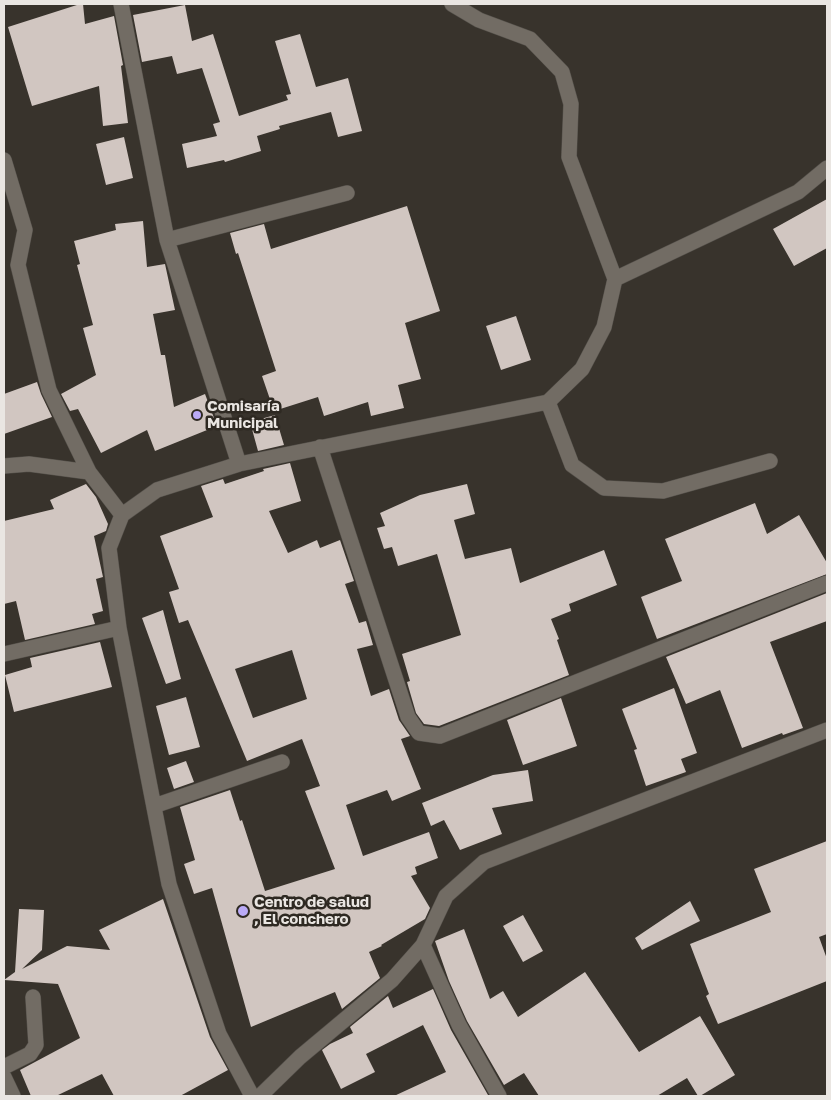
<!DOCTYPE html>
<html>
<head>
<meta charset="utf-8">
<style>
  body { margin:0 }
  #map { position:relative; width:831px; height:1100px; overflow:hidden; background:#38332c; font-family:"Golos Text",sans-serif }
  canvas { display:block }
  .frame { position:absolute; inset:0; border:5px solid #eae6e2; pointer-events:none }
</style>
</head>
<body>
<div id="map">
<canvas width="831" height="1100"></canvas>
<div class="frame"></div>
</div>
<script>
const c = document.querySelector('canvas').getContext('2d');
c.lineJoin = 'round';
function paint(path, color) { c.fillStyle = color; c.fill(path, 'evenodd'); }
function stroke(path, color, width, dash) { c.strokeStyle = color; c.lineWidth = width; c.lineCap = dash ? 'butt' : 'round'; c.setLineDash(dash || []); c.stroke(path); }
function drawText(font, color, halo, rows, align = 'center') {
  c.font = font + ' "Golos Text",sans-serif'; c.lineWidth = 5; c.setLineDash([]); c.textBaseline = 'middle'; c.strokeStyle = halo; c.fillStyle = color; for (const [text, x, y, turn = 0] of rows) {
    c.save(); c.translate(x, y); c.rotate((+turn || 0) * Math.PI / 180); c.textAlign = isNaN(turn) ? turn : align; if (halo) c.strokeText(text, 0, 0); c.fillText(text, 0, 0); c.restore();
  }
}
paint(new Path2D(`
  M80 4H83L85 24 114 16 123 65 121 66 128 123 103 126 99 86 32 106 8 27Z
  M185 5 192 41 213 34 239 116 288 100 286 95 291 94 275 41 300 34 316 87 348 78 362 131 338 137 331 112 279 126 280 129 257 136 261 151 225 162 224 160 187 168 182 144 217 136 213 124 220 122 202 68 177 74 172 56 142 62 133 15Z
  M124 137 133 178 106 185 96 144Z
  M827 199V248L794 266 773 229Z
  M407 206 440 311 405 323 421 379 398 385 404 408 371 416 368 402 324 416 318 397 274 411 262 376 276 371 238 253 236 254 230 233 264 224 271 249Z
  M143 221 147 267 165 264 175 310 153 314 161 355H165L174 407 205 394 217 426 155 451 147 430 101 453 78 409 70 411 61 394 96 375 83 328 93 325 77 265 80 264 74 241 116 230 115 224Z
  M516 316 531 360 501 370 486 326Z
  M37 382 41 394 52 417 4 434V394Z
  M275 415 284 445 258 451 250 422Z
  M290 463 301 501 269 511 288 553 317 540 320 548 340 540 354 581 345 584 359 623 366 621 373 645 357 649 371 696 389 689 399 720 410 736 401 739 421 789 392 801 387 790 346 805 363 856 429 832 438 858 415 867 417 874 411 876 430 908 425 919 381 945 382 946 369 952 380 978 342 1009 335 992 251 1027 212 888 194 894 184 864 195 860 180 807 230 790 240 821 242 820 265 891 335 869 305 791 320 786 302 739 247 761 188 620 179 623 169 592 179 589 160 536 213 517 201 486 223 479 225 484 264 471 263 469ZM292 650 307 699 253 718 235 669Z
  M86 484 96 497 108 524 106 531 94 536 103 577 96 579 103 611 92 614 95 624 25 640 16 601 4 604V521L54 509 50 500Z
  M467 484 475 514 454 520 465 559 511 548 520 583 604 550 617 585 569 604 571 611 551 619 559 639 557 640 569 675 439 726 424 724 416 713 407 682 410 681 402 654 461 635 437 554 398 566 392 547 384 549 377 528 385 526 380 513 420 495Z
  M755 503 767 534 799 515 827 563V574L657 639 641 597 682 581 665 539Z
  M827 593V621L770 642 803 728 783 735 782 733 742 748 720 690 686 704 666 657Z
  M163 610 181 679 166 684 142 618Z
  M100 642 112 687 14 712 5 675 32 667 30 658Z
  M674 688 697 753 681 759 686 772 646 786 634 750 637 749 622 709Z
  M186 697 200 747 169 755 156 706Z
  M561 698 577 746 523 765 507 720Z
  M186 761 194 782 174 789 167 768Z
  M528 770 533 801 492 808 502 834 460 850 444 820 431 826 422 803 493 775Z
  M827 841V934L819 937 827 959V981L718 1024 706 996 709 994 690 944 771 912 754 869Z
  M163 899 210 1037 228 1070 180 1096H114L102 1074 56 1096H31L20 1070 80 1038 58 984 4 980 15 972 19 909 44 910 42 950 22 969 67 946 110 950 99 930Z
  M690 901 700 921 642 950 635 938Z
  M523 915 543 951 523 962 503 926Z
  M464 929 490 999 503 991 518 1017 585 972 639 1052 700 1016 735 1075 700 1096H698L687 1078 657 1096H539L524 1073 504 1085 467 1021 449 981 435 941Z
  M433 989 451 1030 488 1095 394 1096 446 1072 423 1025 366 1054 375 1072 341 1089 322 1050 330 1044 353 1033 350 1027 388 996 393 1008Z`), '#d1c6c1');
const minor = new Path2D(`
  M121 4 167 240 239 464
  M452 4 479 20 530 39 562 72 571 104 569 157 615 279
  M4 160 25 230 18 265 49 390 89 472 122 515
  M167 240 347 193
  M548 402 572 465 604 488 663 491 770 461
  M320 447 408 717 419 733 440 736 827 583
  M4 466 29 464 89 472
  M4 654 119 628
  M154 806 282 762
  M423 945 459 1025 499 1096
  M4 1067 30 1054 36 1045 33 997
  M4 1077 13 1096
  M252 1096 219 1034 169 884 119 628 109 548 122 515 157 490 239 464 548 402 582 369 604 327 615 279 798 192 827 168
  M260 1096 300 1057 392 980 423 945 446 896 484 862 827 730`);
stroke(minor, '#54504a', 16);
stroke(minor, '#726c64', 15);
for (const [x, y, r, color] of [
  [197,415,5,"#baaaf6"],
  [243,911,6,"#baaaf6"]
]) { const dot = new Path2D(); dot.arc(x, y, r, 0, 2 * Math.PI); c.fillStyle = color; c.fill(dot); stroke(dot, '#2e2922', 2); }
drawText('bold 15px', '#eae6e2', '#2e2922', [
  ["Comisaría",207,406],
  ["Municipal",207,423],
  ["Centro de salud",254,902],
  [", El conchero",254,919]
], 'left');
</script>
</body>
</html>
